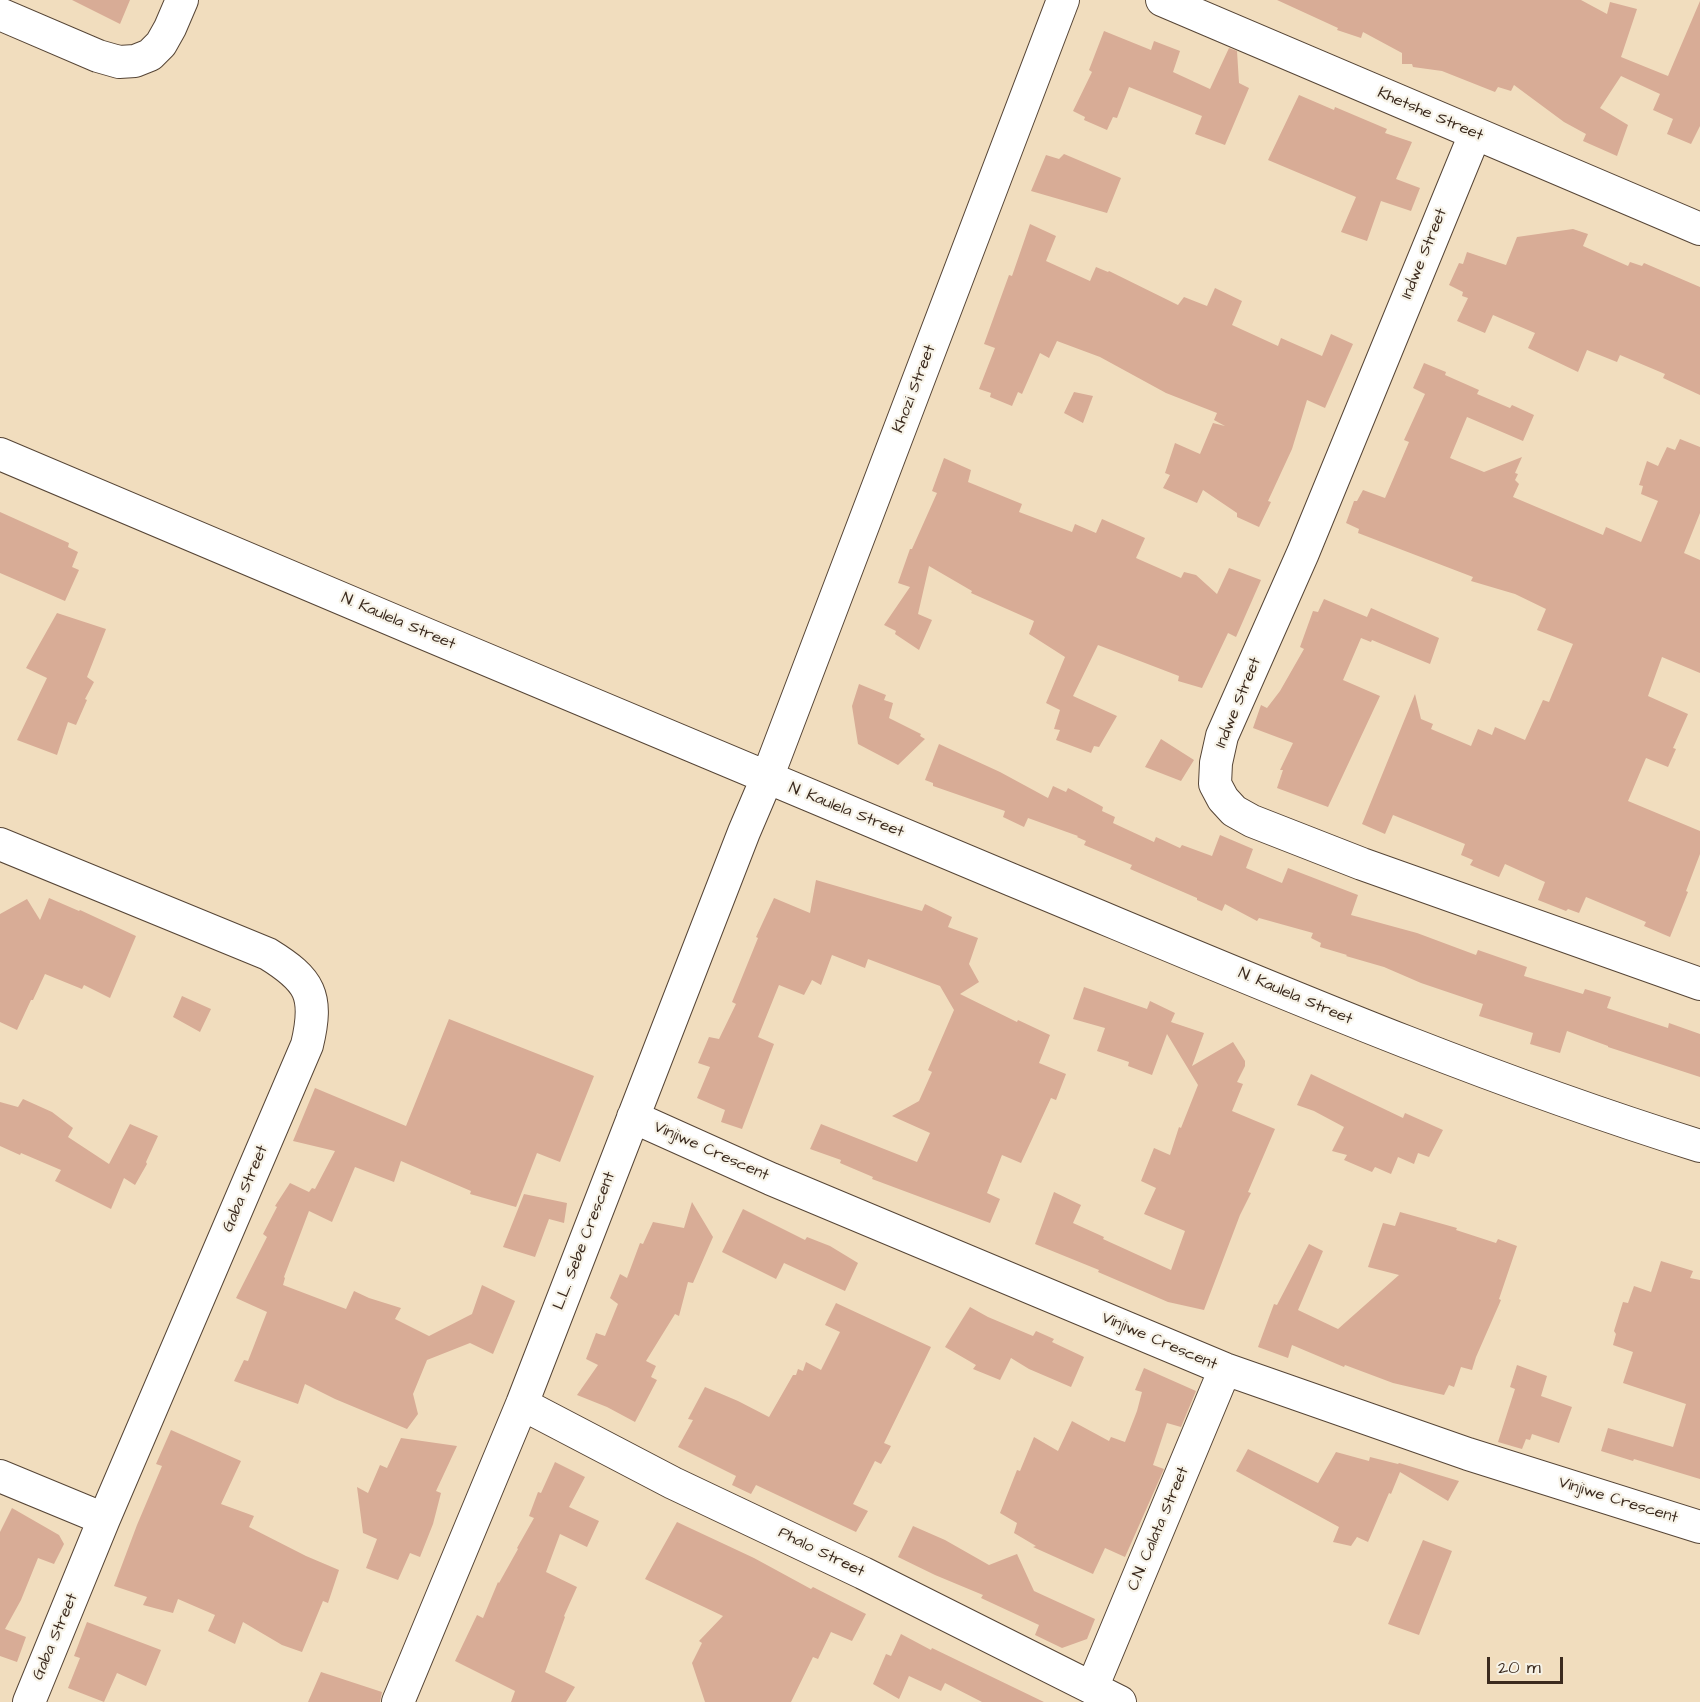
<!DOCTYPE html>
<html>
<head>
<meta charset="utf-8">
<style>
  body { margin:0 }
  #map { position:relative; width:1700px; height:1702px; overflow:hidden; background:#f1ddbe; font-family:"Architects Daughter",sans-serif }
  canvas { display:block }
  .scale { position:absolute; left:1487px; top:1657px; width:76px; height:27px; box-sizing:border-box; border:3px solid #3b2a1e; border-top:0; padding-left:8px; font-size:18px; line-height:21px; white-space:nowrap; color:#3b2a1e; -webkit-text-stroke:4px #f7f3e8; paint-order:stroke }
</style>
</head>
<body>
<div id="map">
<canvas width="1700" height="1702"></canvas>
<div class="scale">20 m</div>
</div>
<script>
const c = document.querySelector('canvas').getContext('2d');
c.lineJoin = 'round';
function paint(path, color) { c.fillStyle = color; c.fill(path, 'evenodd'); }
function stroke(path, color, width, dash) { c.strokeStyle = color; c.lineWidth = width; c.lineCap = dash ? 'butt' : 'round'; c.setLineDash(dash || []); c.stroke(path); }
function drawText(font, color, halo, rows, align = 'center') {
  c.font = font + ' "Architects Daughter",sans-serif'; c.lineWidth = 4.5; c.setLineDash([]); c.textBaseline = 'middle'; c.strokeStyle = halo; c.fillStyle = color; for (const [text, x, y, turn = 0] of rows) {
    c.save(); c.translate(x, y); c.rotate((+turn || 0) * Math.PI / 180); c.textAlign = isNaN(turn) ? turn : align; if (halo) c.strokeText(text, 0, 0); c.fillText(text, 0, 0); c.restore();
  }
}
paint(new Path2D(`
  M72 0H130L120 24Z
  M1277 0H1581L1607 14 1610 2 1637 9 1621 57 1668 76 1700 1V126L1691 144 1667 134 1673 119 1653 110 1660 94 1621 76 1600 108 1628 125 1617 156 1583 141 1586 134 1564 122 1514 85 1511 91 1498 87 1495 92 1442 71 1413 67 1412 64H1402V53L1363 32 1361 38 1337 30 1338 28Z
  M1104 31 1151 50 1154 41 1180 51 1173 72 1210 89 1229 48 1237 51 1239 83 1249 88 1225 145 1195 134 1202 116 1129 87 1117 118 1113 117 1107 130 1084 120 1085 117 1073 111 1092 72 1089 70Z
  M1299 95 1334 110 1335 107 1387 129 1385 133 1412 142 1396 179 1420 188 1411 211 1381 201 1367 241 1341 232 1356 197 1268 160Z
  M1064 154 1121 178 1107 213 1031 191 1046 155 1059 159Z
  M1030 224 1056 236 1046 261 1090 281 1096 267 1108 272 1109 271 1178 305 1184 297 1207 306 1215 288 1242 301 1232 325 1278 346 1281 338 1322 356 1331 334 1353 344 1325 408 1307 400 1292 449 1268 501 1271 502 1259 527 1237 517V513L1203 490 1197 503 1163 488 1170 475 1165 473 1175 443 1200 454 1213 423 1225 426 1214 420 1217 413 1166 393 1100 357 1057 341 1049 358 1040 353 1022 394 1018 392 1012 406 990 397 991 393 979 389 995 348 984 344 1009 275 1012 276Z
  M1573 229 1588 234 1583 246 1628 266 1630 262 1642 266 1644 263 1700 287V395L1663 378 1665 374 1620 355 1617 362 1587 350 1578 372 1528 348 1535 333 1493 315 1485 333 1457 321 1468 298 1462 296 1463 292 1449 285 1459 263 1463 264 1467 252 1506 265 1517 237Z
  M1424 363 1446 372 1445 375 1479 390 1477 394 1510 408 1512 405 1534 415 1523 441 1467 417 1450 458 1484 472 1522 457 1515 473 1518 474 1515 480 1519 484 1513 497 1603 535 1606 527 1641 542 1658 501 1641 494 1643 486 1639 485 1647 461 1658 466 1667 447 1675 450 1680 439 1700 447V513L1684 553 1700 560V673L1662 657 1648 696 1688 714 1673 748 1676 749 1668 767 1646 758 1628 801 1700 831V854L1686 891 1688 892 1670 937 1644 926 1646 922 1586 897 1579 913 1568 909 1566 911 1538 900 1545 882 1505 864 1499 877 1470 865 1473 860 1461 855 1465 844 1393 815 1385 834 1362 824 1415 694 1421 719 1433 724 1431 729 1471 746 1478 729 1492 735 1495 727 1525 740 1543 700 1549 702 1573 644 1537 630 1546 609 1515 594 1471 581 1473 577 1358 533 1359 529 1346 523 1354 501H1357L1363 490 1385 498 1409 442 1404 440 1425 394 1413 388Z
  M1074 392 1093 396 1083 423 1064 413Z
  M944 458 971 470 968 482 1022 504 1019 512 1072 532 1075 524 1096 533 1102 519 1145 538 1136 558 1181 578 1184 572 1196 575 1217 594 1229 568 1261 580 1236 637 1228 633 1202 688 1178 681 1179 676 1098 645 1073 696 1117 716 1099 747 1094 746 1091 753 1056 740 1060 730 1054 729 1060 710 1046 703 1065 657 1029 634 1034 621 971 593 972 591 929 566 918 614 932 620 919 650 895 634 896 631 884 625 910 587 898 583 910 549H912L937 493 932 491Z
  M0 512 69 543 68 547 78 552 72 567 79 570 65 601 0 573Z
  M1324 599 1367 617 1371 608 1439 638 1430 664 1372 640 1371 642 1361 638 1343 680 1380 696 1328 807 1277 788 1283 770H1280L1293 743 1253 728 1261 705 1267 708 1280 691 1304 649 1300 647 1313 611 1318 612Z
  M57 613 106 629 87 677 94 682 85 699 87 700 76 725 68 722 57 755 17 740 47 678 26 668Z
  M859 684 886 695 884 700 893 703 889 718 921 734 920 736 925 739 898 765 858 744 852 706Z
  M1161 739 1194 760 1181 781 1145 767Z
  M939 744 1000 772 1048 798 1053 786 1066 792 1068 788 1103 807 1102 811 1115 817 1113 823 1154 842 1156 837 1180 848 1182 845 1212 856 1220 835 1253 849 1246 868 1282 883 1288 868 1358 895 1351 915 1417 933 1476 955 1478 950 1527 967 1524 976 1583 994 1585 989 1611 997 1607 1008 1668 1028 1669 1023 1700 1034V1077L1608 1047V1046L1567 1031 1560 1053 1530 1044 1533 1033 1479 1016 1483 1004 1421 983 1384 967 1346 956 1347 955 1320 947 1321 943 1311 938 1313 933 1259 918 1257 921 1225 904 1222 911 1197 900V898L1130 869 1132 865 1084 845 1086 841 1077 837 1078 836 1028 818 1024 827 1003 817 1005 811 933 786V783L925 780Z
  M816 880 922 911 925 904 952 917 948 927 978 938 969 964 979 982 960 994 1017 1022 1018 1020 1050 1035 1039 1063 1066 1074 1056 1100 1051 1098 1021 1163 1002 1155 987 1193 1000 1199 990 1223 872 1179 873 1177 840 1163 841 1160 810 1149 821 1124 917 1162 930 1133 892 1116 919 1101 932 1072 928 1070 954 1010 940 986 868 959 865 968 832 955 821 985 812 980 804 995 779 985 758 1037 774 1044 742 1129 721 1122 725 1110 697 1098 710 1067 698 1063 709 1037 719 1039 736 1004 732 1002 758 938 756 937 774 898 810 913Z
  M49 898 79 911 80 910 136 936 110 998 84 985 82 989 45 974 33 1000H31L17 1030 0 1022V914L27 899 40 920Z
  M1084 987 1147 1009 1150 1001 1175 1013 1171 1022 1204 1033 1192 1066 1233 1042 1245 1061V1066L1237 1082 1243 1084 1232 1111 1275 1129 1248 1192 1251 1193 1240 1215 1204 1310 1168 1302 1098 1272 1099 1270 1035 1244 1054 1192 1081 1205 1073 1223 1104 1237 1103 1239 1171 1270 1185 1231 1144 1214 1156 1188 1141 1181 1154 1148 1170 1155 1179 1127 1181 1128 1198 1085 1167 1034 1152 1075 1128 1066 1129 1062 1097 1051 1105 1028 1073 1019Z
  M182 996 211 1009 200 1032 173 1017Z
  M449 1019 594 1076 560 1162 537 1153 516 1207 470 1194 471 1191 401 1161 394 1182 355 1167 332 1222 309 1211 284 1277 285 1278 283 1285 346 1309 354 1291 369 1298 401 1308 395 1319 429 1336 472 1314 482 1285 515 1301 493 1354 470 1343 427 1360 413 1394 418 1414 407 1429 335 1399 305 1384 298 1404 234 1381 244 1360 248 1361 267 1312 236 1298 267 1237 263 1234 277 1207 275 1206 290 1183 309 1192 312 1188 315 1189 335 1151 293 1141 315 1088 406 1126Z
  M1311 1074 1403 1118 1405 1113 1443 1130 1429 1157 1418 1153 1414 1164 1398 1157 1391 1174 1375 1167 1372 1172 1344 1160 1347 1155 1332 1151 1344 1127 1314 1111 1297 1105Z
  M23 1099 52 1112 73 1128 68 1137 109 1164 130 1124 158 1136 146 1162 147 1164 135 1185 124 1178 111 1209 55 1181 61 1170 21 1153 20 1155 0 1146V1102L18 1107Z
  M524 1194 567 1203 564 1223 549 1219 535 1257 503 1247Z
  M692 1202 713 1237 693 1283 688 1282 679 1316 675 1314 646 1361 656 1366 651 1377 657 1380 635 1422 607 1407 577 1395 598 1365 586 1359 596 1333 605 1336 618 1304 610 1298 620 1274 627 1278 640 1243 643 1244 653 1222 684 1228Z
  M743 1209 805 1240 807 1237 830 1246 858 1263 845 1291 784 1263 776 1279 722 1252Z
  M1400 1212 1457 1228 1456 1230 1496 1243 1498 1239 1517 1246 1499 1299 1501 1300 1476 1357 1472 1370 1461 1367 1454 1387 1449 1385 1444 1395 1393 1383 1345 1365 1344 1367 1292 1345 1288 1358 1258 1347 1274 1304 1277 1305 1309 1244 1323 1251 1298 1310 1338 1329 1399 1275 1368 1267 1383 1223 1395 1226Z
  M1661 1261 1693 1271 1690 1278 1700 1280V1479L1634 1459 1633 1461 1601 1451 1608 1428 1673 1447 1686 1404 1623 1383 1633 1352 1613 1345 1616 1334 1614 1331 1623 1302 1628 1303 1634 1286 1651 1292Z
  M836 1303 931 1347 884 1443 891 1446 881 1464 875 1461 853 1504 868 1511 856 1532 756 1485 751 1494 732 1485 736 1476 678 1447 693 1420 688 1419 705 1387 738 1401 769 1417 793 1375H796L798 1369 803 1371 806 1362 821 1370 840 1332 825 1325Z
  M970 1307 988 1317 1033 1336 1036 1331 1054 1339 1052 1342 1084 1357 1071 1387 1029 1369 1011 1358 1000 1380 973 1369 976 1365 945 1347Z
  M1517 1365 1547 1376 1541 1396 1572 1407 1559 1443 1532 1434 1530 1440 1526 1439 1522 1449 1498 1442 1515 1389 1510 1387Z
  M1144 1368 1196 1391 1181 1427 1167 1423 1153 1465 1164 1469 1125 1557 1105 1548 1093 1574 1033 1547 1036 1546 1014 1533 1017 1523 1000 1513 1017 1470 1020 1471 1034 1437 1058 1451 1072 1421 1109 1441 1111 1437 1125 1442 1137 1411 1142 1392 1135 1390Z
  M171 1430 241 1461 221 1504 254 1516 249 1527 306 1556 339 1570 328 1603 323 1601 302 1652 282 1645 243 1622 235 1644 208 1631 215 1615 178 1599 173 1613 143 1605 147 1597 114 1586 137 1525 162 1466 156 1464Z
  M401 1438 457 1446 436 1491 441 1493 433 1524 420 1557 410 1553 398 1580 366 1568 377 1539 363 1533 357 1487 368 1493 380 1465 387 1468Z
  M1248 1449 1318 1483 1336 1452 1369 1461 1370 1457 1398 1464 1399 1463 1459 1481 1448 1501 1400 1472 1391 1494 1389 1493 1368 1542 1357 1537 1351 1546 1333 1542 1339 1527 1236 1471Z
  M555 1462 585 1477 569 1507 599 1521 587 1547 560 1534 546 1572 577 1587 564 1616 565 1617 545 1672 575 1687 566 1702H511L515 1691 455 1661 477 1615 483 1618 498 1582 499 1583 518 1549 517 1548 534 1518 529 1516 538 1492 541 1493Z
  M12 1508 59 1535 64 1544 54 1564 38 1558 21 1600 5 1629 26 1637 17 1662 0 1656V1532Z
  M677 1522 754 1558 811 1589 813 1587 866 1614 852 1641 831 1632 818 1659 813 1657 791 1702H705L692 1663 702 1643 699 1641 723 1616 645 1579Z
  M913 1526 945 1540 989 1565 1017 1554 1034 1591 1095 1619 1087 1639 1062 1648 1035 1635 1039 1625 981 1598 983 1595 935 1575 898 1557Z
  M1423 1540 1452 1551 1419 1635 1388 1624Z
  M87 1622 161 1650 146 1686 117 1673 104 1702 68 1688 80 1658 74 1656Z
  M901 1634 931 1650 932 1648 1044 1702H982L945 1683 941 1691 909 1676 899 1699 873 1684 886 1654 891 1656Z
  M321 1672 382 1692 380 1702H308Z`), '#d8ac96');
const minor = new Path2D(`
  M1162 0 1700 229
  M0 14 98 56 119 62 135 61 150 55 161 44 170 28 182 0
  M1475 134 1303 553 1222 736 1216 763 1215 784 1223 799 1234 811 1252 821 1362 864 1700 984
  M0 454C337 597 674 739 1012 880 1239 974 1465 1073 1700 1146
  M0 844 268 954C310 980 319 995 307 1045L104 1519 29 1702
  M633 1117 771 1179 1225 1369 1468 1454 1700 1527
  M522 1404 673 1483 863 1573 1120 1702
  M0 1476 104 1519
  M1092 1688 1225 1369
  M398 1702 522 1404 744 832 767 778 1063 0`);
stroke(minor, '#564536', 34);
stroke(minor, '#fff', 32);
drawText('16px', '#3b2a1e', '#f7f3e8', [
  ["Khetshe Street",1430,115,23],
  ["Indwe Street",1425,254,-68],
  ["Khozi Street",915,389,-69],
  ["N. Kaulela Street",398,622,23],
  ["Indwe Street",1239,703,-68],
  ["N. Kaulela Street",846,811,22],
  ["N. Kaulela Street",1295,997,23],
  ["Vinjiwe Crescent",711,1152,24],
  ["Gaba Street",246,1189,-67],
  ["L.L. Sebe Crescent",585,1241,-69],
  ["Vinjiwe Crescent",1159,1342,23],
  ["Vinjiwe Crescent",1618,1501,17],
  ["C.N. Calata Street",1159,1529,-67],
  ["Phalo Street",821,1553,26],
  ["Gaba Street",56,1637,-67]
]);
</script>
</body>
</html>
